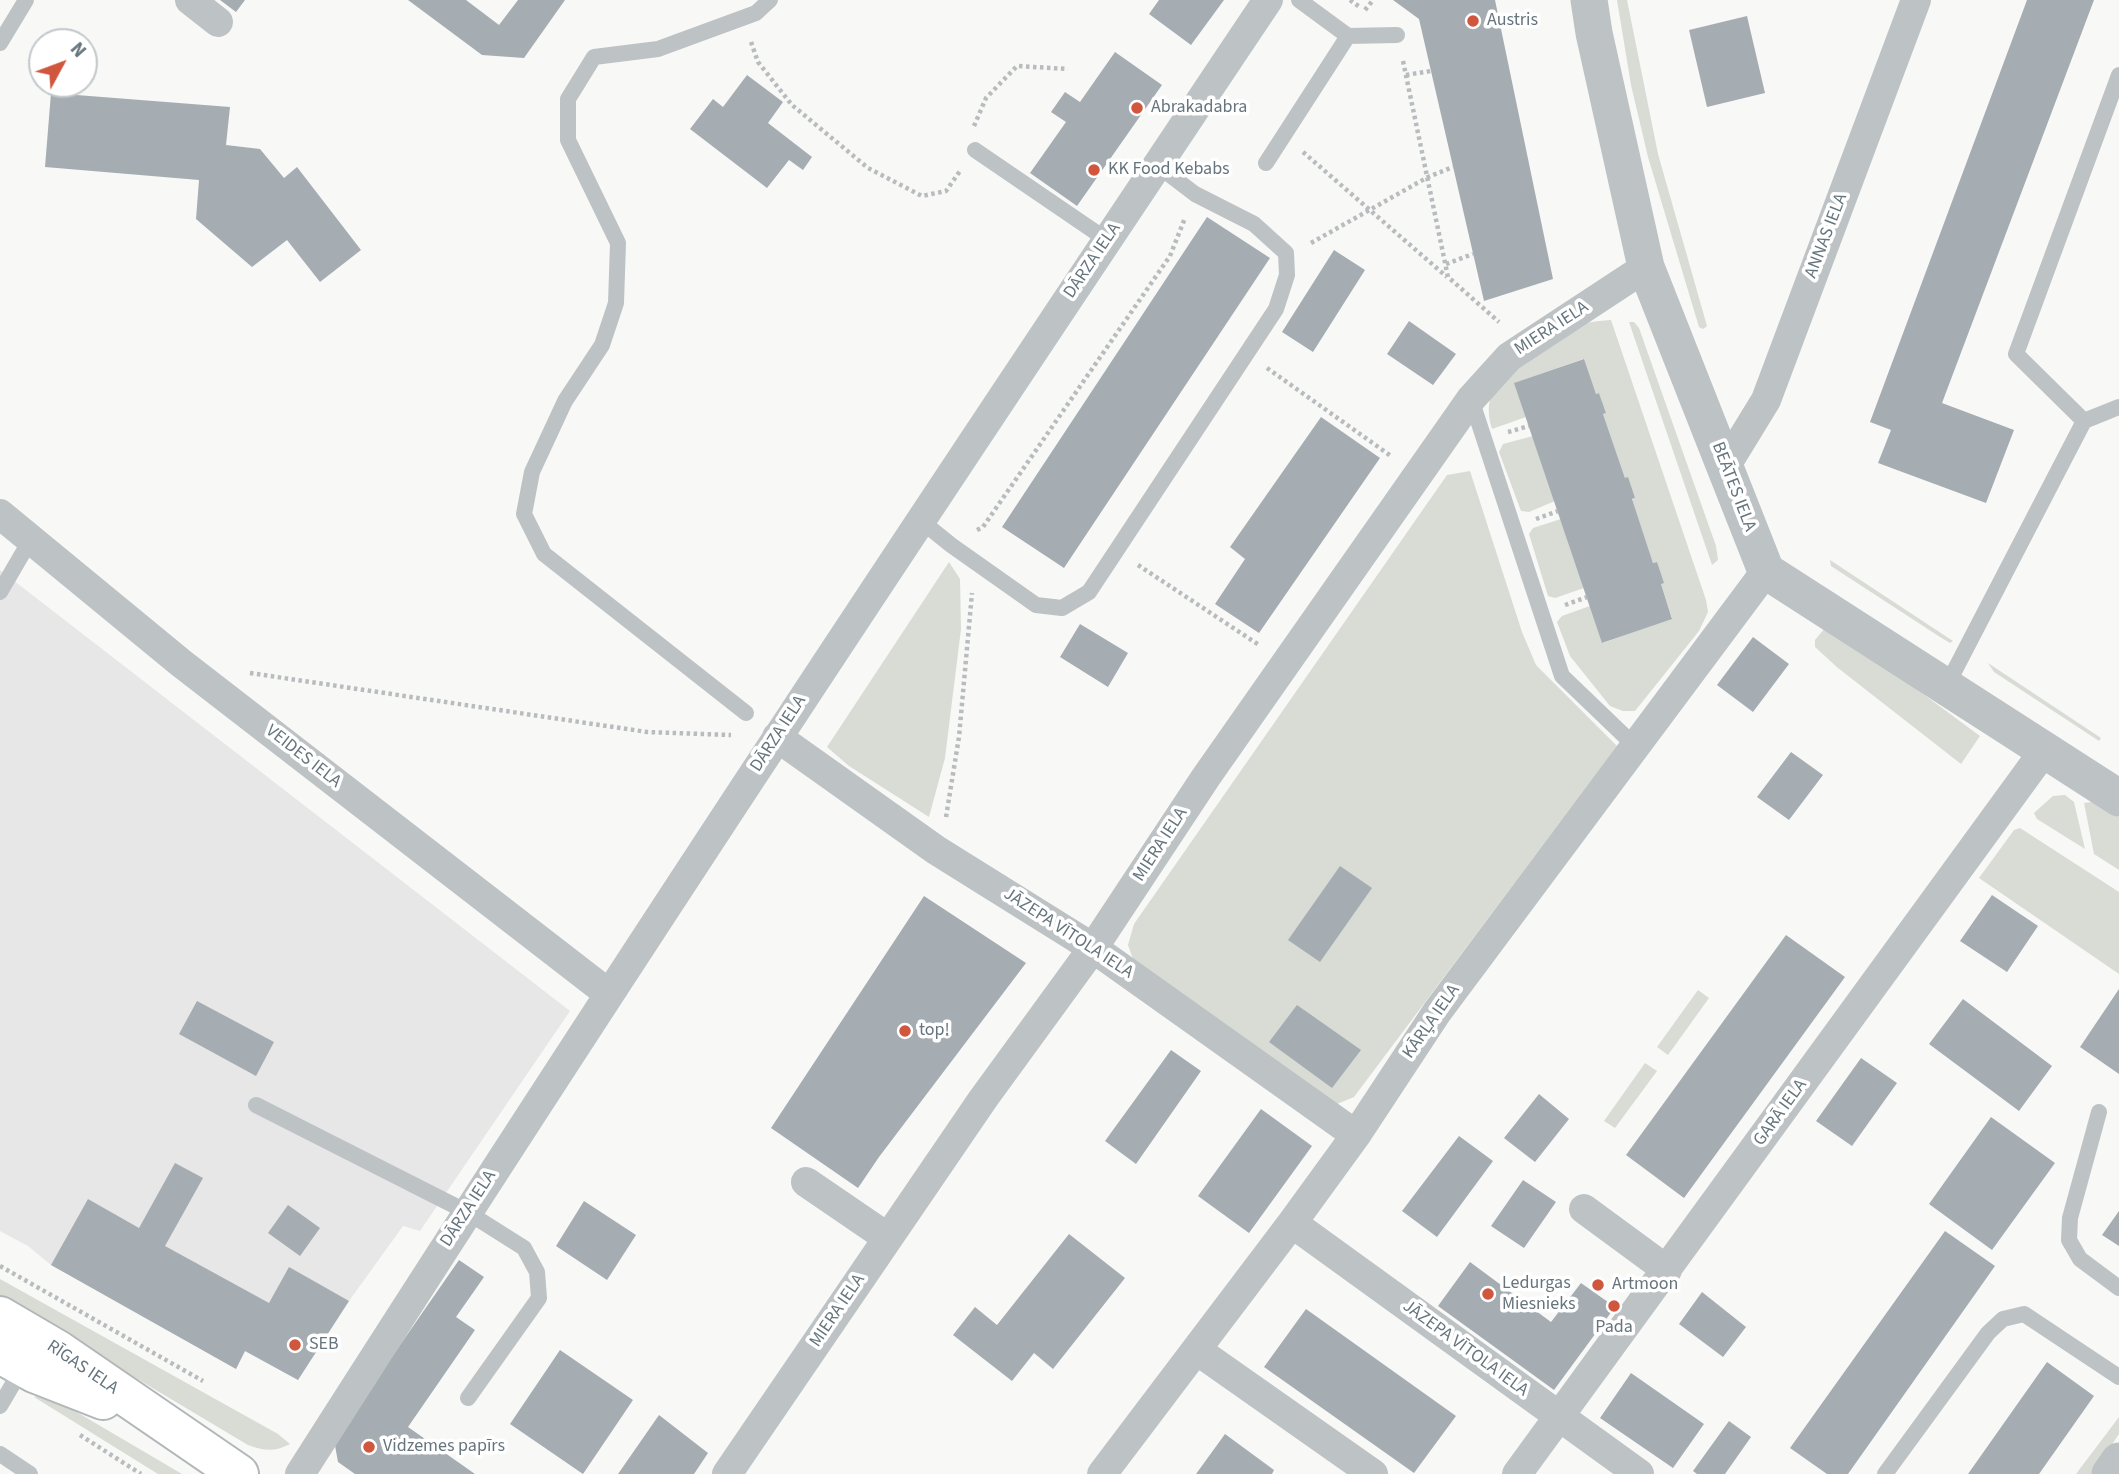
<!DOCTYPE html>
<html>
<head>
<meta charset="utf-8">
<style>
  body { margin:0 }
  #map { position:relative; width:2119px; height:1474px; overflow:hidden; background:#f8f8f6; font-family:"Source Sans 3",sans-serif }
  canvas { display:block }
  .north { position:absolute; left:28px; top:28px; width:70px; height:70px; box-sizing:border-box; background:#fff; border:2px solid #c2c8cb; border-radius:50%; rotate:49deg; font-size:19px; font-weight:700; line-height:28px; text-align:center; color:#66757d }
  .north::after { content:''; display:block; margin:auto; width:24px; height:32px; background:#d0563d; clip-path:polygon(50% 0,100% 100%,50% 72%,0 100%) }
</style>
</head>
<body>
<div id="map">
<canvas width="2119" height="1474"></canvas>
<div class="north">N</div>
</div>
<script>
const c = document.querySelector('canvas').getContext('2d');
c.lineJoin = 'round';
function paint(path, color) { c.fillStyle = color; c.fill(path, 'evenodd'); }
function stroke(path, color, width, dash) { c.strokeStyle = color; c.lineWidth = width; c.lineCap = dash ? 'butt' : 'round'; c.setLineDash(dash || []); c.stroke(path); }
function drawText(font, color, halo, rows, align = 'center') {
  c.font = font + ' "Source Sans 3",sans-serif'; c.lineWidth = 7; c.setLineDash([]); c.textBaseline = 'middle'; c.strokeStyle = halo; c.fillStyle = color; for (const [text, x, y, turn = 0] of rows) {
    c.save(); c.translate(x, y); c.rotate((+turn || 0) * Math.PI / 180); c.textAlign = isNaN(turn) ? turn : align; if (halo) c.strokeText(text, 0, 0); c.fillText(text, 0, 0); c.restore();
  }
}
paint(new Path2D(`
  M0 570 570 1011 420 1231 403 1226 349 1301 298 1380 245 1351 236 1369 51 1265 28 1246 0 1231Z`), '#e6e7e6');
paint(new Path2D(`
  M1617 0H1627L1658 154 1707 326 1703 329 1699 327 1648 157 1631 85Z
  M1611 320 1706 600 1708 612 1699 631 1635 711H1623L1610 706 1570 656 1557 622 1562 616 1590 606 1603 643 1672 618 1661 584 1657 562 1653 563 1632 500 1635 498 1625 478 1603 414 1606 413 1599 393 1596 394 1583 359 1515 383 1526 417 1492 429C1480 391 1504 374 1531 353 1539 346 1548 337 1557 332 1572 324 1594 321 1611 320Z
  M1629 322H1634L1639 328 1716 546 1718 560 1712 565Z
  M1533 436 1555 501 1529 512 1521 511 1499 452 1503 444Z
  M1470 471 1522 632 1536 665 1617 746 1354 1097 1337 1104 1134 962 1128 945 1134 924 1447 475Z
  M1561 519 1584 588 1555 598 1548 596 1529 534 1533 528Z
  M1830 560 1953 641 1950 643 1940 637 1831 566Z
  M949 562 960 579 961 629 945 758 929 817 849 766 827 747Z
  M1825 628 1915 688 1980 736 1961 764 1838 668 1815 647V640Z
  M1988 663 2101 738 2099 741 1994 672Z
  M2065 795 2074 802 2085 849 2037 819 2034 813 2053 796Z
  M2092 802 2119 817V870L2094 854 2084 803Z
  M2020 828 2119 892V974L1979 878 2014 830Z
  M1698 990 1709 998 1668 1055 1657 1047Z
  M1645 1063 1657 1071 1615 1128 1604 1121Z
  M0 1279 278 1434 290 1444C275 1452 264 1451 248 1445L0 1297Z
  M46 1394 182 1474H158L34 1397Z
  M2119 1417V1434L2092 1474H2076Z`), '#d8dcd5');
paint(new Path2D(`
  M220 0H245L236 12Z
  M408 0H466L499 25 518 0H565L524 58 482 55Z
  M1159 0H1224L1191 45 1149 14Z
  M1393 0H1495L1553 279 1484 301 1419 19Z
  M2027 0H2094L1942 403 2014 430 1986 503 1878 463 1891 430 1870 422Z
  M1747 16 1765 93 1707 107 1689 30Z
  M1115 52 1162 85 1077 206 1030 173 1066 122 1051 112 1065 92 1080 102Z
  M747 75 783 102 768 123 812 157 803 170 789 160 767 188 690 129 713 99 723 107Z
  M51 93 230 107 226 145 260 149 284 178 297 167 361 250 320 282 287 240 252 267 196 219 199 180 45 167Z
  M1207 217 1270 258 1064 568 1002 527Z
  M1334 250 1365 270 1313 352 1282 332Z
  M1409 321 1456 354 1433 385 1387 354Z
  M1584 359 1596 394 1599 393 1606 413 1603 414 1625 478 1628 477 1635 498 1632 499 1653 563 1657 562 1664 583 1661 584 1672 619 1602 643 1514 383Z
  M1321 417 1380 458 1259 633 1215 604 1245 559 1230 547Z
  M1080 624 1128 653 1108 687 1060 657Z
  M1753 637 1789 664 1753 712 1717 685Z
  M1791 752 1823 775 1789 820 1757 797Z
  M1340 866 1372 888 1320 962 1288 940Z
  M1992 895 2038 926 2007 972 1960 941Z
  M924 896 1026 963 879 1157 858 1188 771 1128Z
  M1786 935 1845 977 1684 1198 1626 1155Z
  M2119 989V1074L2080 1047Z
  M1963 999 2052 1066 2019 1111 1929 1044Z
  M197 1001 274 1042 256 1076 179 1034Z
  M1297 1005 1361 1050 1332 1088 1269 1042Z
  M1171 1050 1201 1071 1136 1164 1105 1141Z
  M1861 1058 1897 1083 1852 1146 1816 1121Z
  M1539 1094 1569 1119 1535 1162 1504 1138Z
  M1261 1109 1312 1146 1249 1233 1198 1196Z
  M1991 1117 2055 1163 1992 1250 1929 1204Z
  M1459 1136 1493 1161 1437 1237 1402 1211Z
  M175 1163 203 1178 165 1246 269 1303 289 1267 349 1301 298 1380 245 1351 236 1369 51 1265 88 1199 139 1228Z
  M1523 1180 1556 1202 1524 1248 1491 1226Z
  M584 1201 636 1235 607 1280 556 1246Z
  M288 1205 320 1228 300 1256 268 1233Z
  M2119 1211V1246L2102 1235Z
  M1945 1231 1995 1266 1848 1474H1827L1790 1448Z
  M1069 1234 1125 1278 1053 1369 1034 1353 1012 1381 953 1335 975 1307 997 1325Z
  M459 1260 484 1277 456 1317 475 1330 408 1427 475 1474H355L338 1462 334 1440Z
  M1470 1262 1551 1322 1581 1283 1615 1307 1554 1390 1438 1306Z
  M1702 1292 1746 1327 1723 1357 1679 1324Z
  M1306 1309 1456 1416 1414 1473 1264 1367Z
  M560 1350 633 1400 583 1474 510 1424Z
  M2047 1362 2094 1396 2039 1474H1968Z
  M1631 1373 1704 1424 1673 1468 1600 1418Z
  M659 1415 708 1453 694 1474H618Z
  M1729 1421 1751 1437 1725 1474H1697L1693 1471Z
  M1225 1434 1274 1470 1272 1474H1196Z`), '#a5adb2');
const primary = new Path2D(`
  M0 1316 58 1350 239 1474
  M0 1354 34 1373 103 1400`);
stroke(primary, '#b1b7b9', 42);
stroke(new Path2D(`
  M1350 0 1361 8
  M1365 10 1373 0
  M751 42 758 62 792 105 868 168 922 196 946 191 960 171
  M1403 61 1448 277 1499 322
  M1406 75 1431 71
  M974 126 986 98 1017 66 1068 69
  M1303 152 1447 277
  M1311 243 1428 177 1453 167
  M1446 264 1473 254
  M1267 368 1391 456
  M1508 432 1529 426
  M1536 519 1558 511
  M977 530 983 527 1170 256 1185 218
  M1138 565 1259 645
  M1565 605 1587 597
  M250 673 647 732 731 735
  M946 817 959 737 972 593
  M0 1266 203 1381
  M80 1435 141 1474`), '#b8bcbe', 4.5, [3.5, 3.5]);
stroke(new Path2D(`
  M1348 36 1397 35
  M0 43 26 0
  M975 150 1107 240
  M1266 163 1348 36 1299 0
  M1471 399 1562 676 1635 746
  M2084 421 2016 354 2119 75
  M920 520 951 545 1036 605 1062 608 1089 592 1276 309 1287 275 1286 253 1254 224 1195 194 1157 165
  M0 592 31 539
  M1946 687 2084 421 2119 407
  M746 713 544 554 524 514 532 472 565 401 602 345 616 303 618 243 568 140V99L594 57 658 49 756 13 770 0
  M256 1105 467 1212 524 1248 537 1272 539 1298 468 1398
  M2099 1112 2070 1218 2069 1240 2080 1259 2119 1288
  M0 1406 23 1367
  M0 1454 30 1474
  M1885 1474 1988 1333 2003 1319 2024 1314 2119 1377`), '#bdc2c5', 16);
stroke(new Path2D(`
  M190 0 218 22
  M1725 467 1766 400 1916 0
  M0 514 181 663 609 994
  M777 737 936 850 1093 948 1356 1135
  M806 1182 888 1238
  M1584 1209 1667 1270
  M1292 1223 1639 1474
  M1198 1351 1373 1474
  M300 1474C616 978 941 488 1268 0
  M727 1474 983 1099 1093 948 1206 777 1471 399 1509 357 1646 267
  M1102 1474 1292 1223 1356 1135 1437 1012 1766 571
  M1517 1474 2044 751`), '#bdc2c5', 30);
stroke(new Path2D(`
  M1589 0 1594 33 1646 267 1766 571 2119 798
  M2110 1474 2119 1461`), '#bdc2c5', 37);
stroke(primary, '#fff', 38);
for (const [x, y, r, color] of [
  [1473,21,7,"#d0563d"],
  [1137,108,7,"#d0563d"],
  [1094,170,7,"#d0563d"],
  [905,1031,7,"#d0563d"],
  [1598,1285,7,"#d0563d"],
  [1488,1294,7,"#d0563d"],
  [1614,1306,7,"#d0563d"],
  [295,1345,7,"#d0563d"],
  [369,1447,7,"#d0563d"]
]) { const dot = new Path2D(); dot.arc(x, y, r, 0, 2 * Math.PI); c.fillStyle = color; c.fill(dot); stroke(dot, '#fff', 2.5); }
drawText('18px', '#66757d', '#fff', [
  ["Austris",1487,21],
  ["Abrakadabra",1151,108],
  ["KK Food Kebabs",1108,170],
  ["top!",919,1031],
  ["Ledurgas",1502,1284],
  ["Miesnieks",1502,1305],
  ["Artmoon",1612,1285],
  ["Pada",1614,1328,"center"],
  ["SEB",309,1345],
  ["Vidzemes papīrs",383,1447]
], 'left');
drawText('18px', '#66757d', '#fff', [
  ["ANNAS IELA",1827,236,-69],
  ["DĀRZA IELA",1093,261,-56],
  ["MIERA IELA",1552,329,-33],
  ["BEĀTES IELA",1733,487,69],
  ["DĀRZA IELA",779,734,-57],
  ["VEIDES IELA",303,757,38],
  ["MIERA IELA",1161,845,-57],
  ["JĀZEPA VĪTOLA IELA",1068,934,33],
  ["KĀRĻA IELA",1432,1022,-55],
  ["GARĀ IELA",1781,1113,-54],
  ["DĀRZA IELA",469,1209,-57],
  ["MIERA IELA",838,1311,-56],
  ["JĀZEPA VĪTOLA IELA",1465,1349,36],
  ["RĪGAS IELA",82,1368,34]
]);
</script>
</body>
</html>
